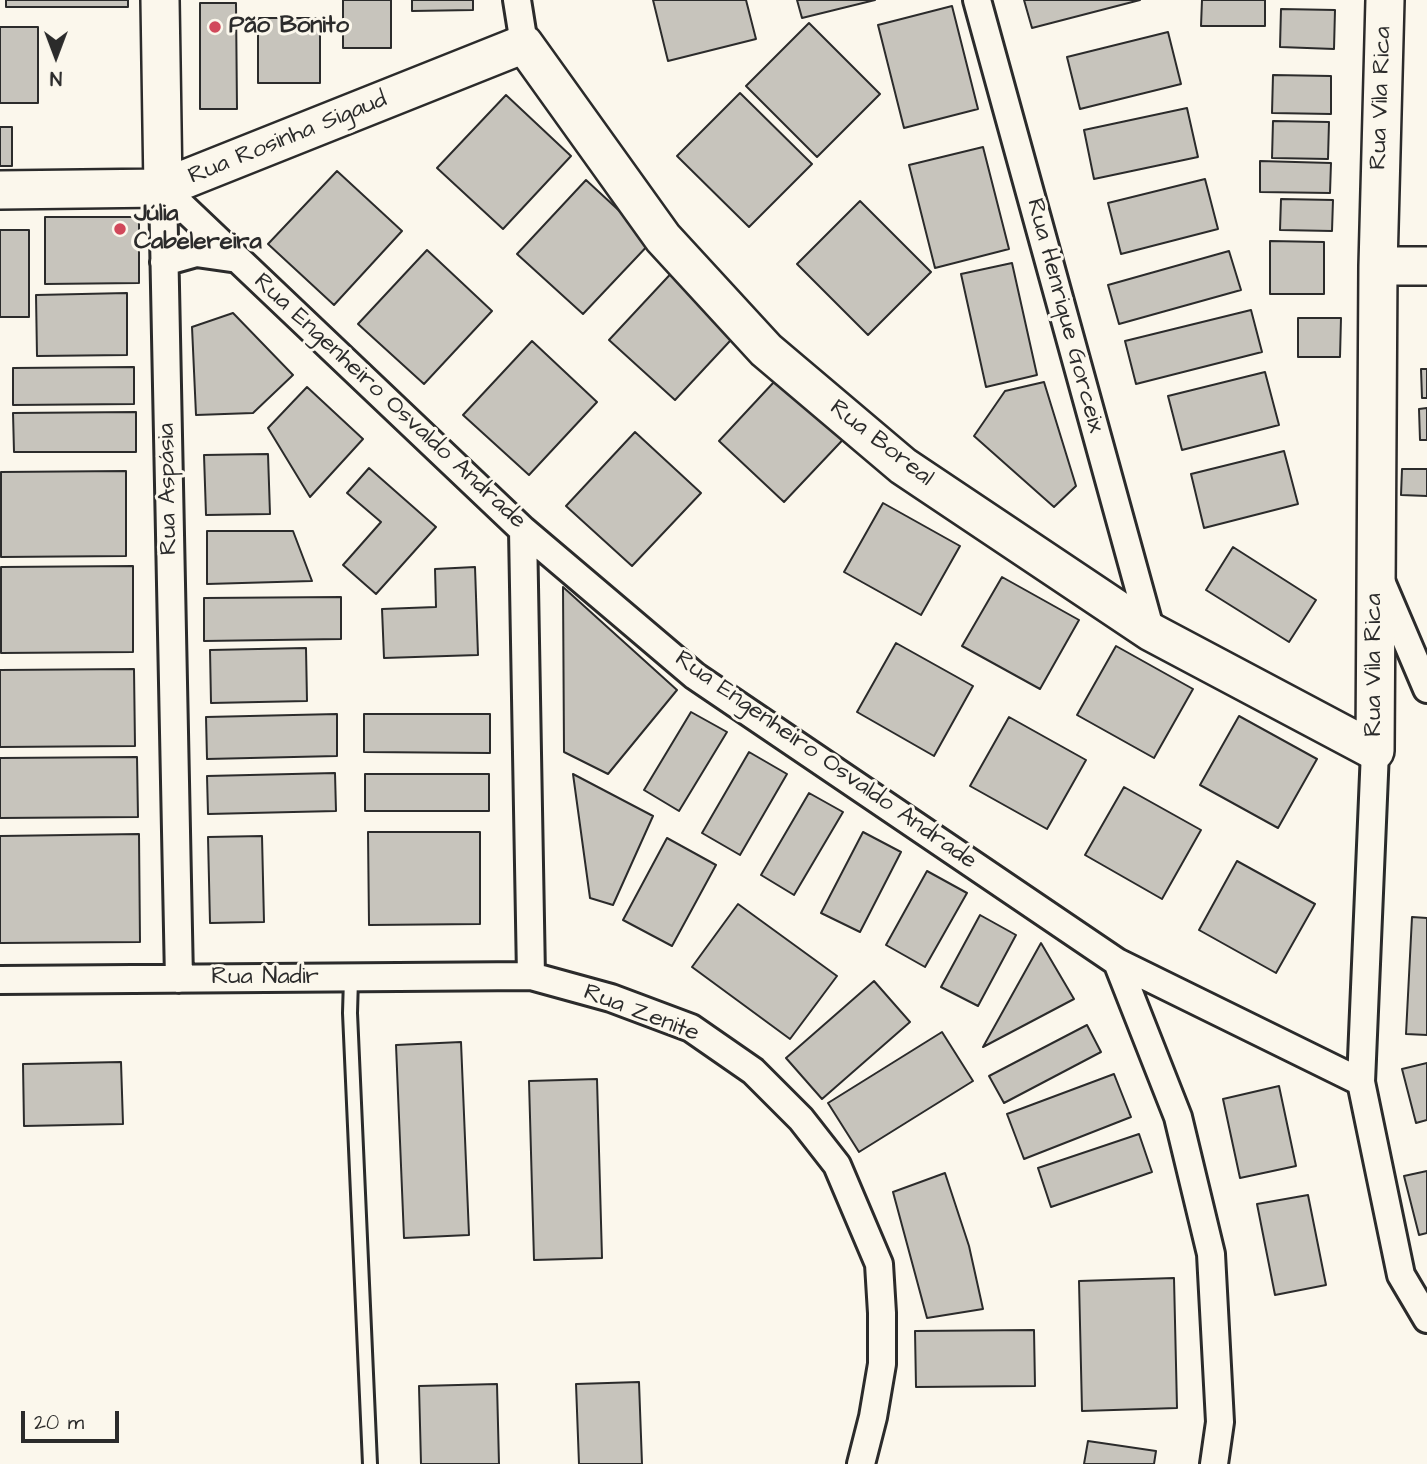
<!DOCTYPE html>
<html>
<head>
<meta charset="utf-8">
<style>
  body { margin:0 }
  #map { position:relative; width:1427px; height:1464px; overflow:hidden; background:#fbf7ec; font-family:"Architects Daughter",sans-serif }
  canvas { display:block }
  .north { position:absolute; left:21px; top:21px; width:70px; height:70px; -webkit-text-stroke:5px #fbf7ec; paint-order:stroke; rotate:180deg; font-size:19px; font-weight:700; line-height:28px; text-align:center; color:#2b2b2b }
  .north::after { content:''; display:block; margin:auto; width:24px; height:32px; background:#2b2b2b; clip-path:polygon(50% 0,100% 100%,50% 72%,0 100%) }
  .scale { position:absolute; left:21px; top:1411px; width:98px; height:32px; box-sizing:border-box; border:4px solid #2b2b2b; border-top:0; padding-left:9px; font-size:21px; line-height:24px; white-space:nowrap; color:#2b2b2b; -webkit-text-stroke:5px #fbf7ec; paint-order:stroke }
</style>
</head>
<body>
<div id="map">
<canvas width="1427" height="1464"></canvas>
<div class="north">N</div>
<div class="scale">20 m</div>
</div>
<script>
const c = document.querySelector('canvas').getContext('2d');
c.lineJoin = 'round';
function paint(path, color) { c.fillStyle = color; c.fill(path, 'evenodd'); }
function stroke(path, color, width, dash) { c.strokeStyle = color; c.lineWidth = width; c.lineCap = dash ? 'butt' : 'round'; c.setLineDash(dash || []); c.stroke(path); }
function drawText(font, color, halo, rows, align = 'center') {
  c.font = font + ' "Architects Daughter",sans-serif'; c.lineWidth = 6; c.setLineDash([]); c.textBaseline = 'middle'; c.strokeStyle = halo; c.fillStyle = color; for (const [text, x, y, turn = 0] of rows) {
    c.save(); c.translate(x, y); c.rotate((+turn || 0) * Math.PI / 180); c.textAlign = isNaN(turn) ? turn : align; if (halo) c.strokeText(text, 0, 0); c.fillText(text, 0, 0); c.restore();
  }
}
const building = new Path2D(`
  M6 0H128V7H6Z
  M343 0H391V48H343Z
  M412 0H473V10L412 11Z
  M653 0H746L756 39 668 61Z
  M797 0H875L802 18Z
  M1024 0H1140L1032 28Z
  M1202 0H1265V26H1201Z
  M200 3H236L237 109H200Z
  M952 6 978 109 904 128 878 25Z
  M1281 9 1335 10 1334 49 1280 47Z
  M258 18H320V83H258Z
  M809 23 880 94 817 157 746 86Z
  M0 27H38V103H0Z
  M1168 32 1181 84 1080 109 1067 57Z
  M1273 75 1331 76V114L1272 113Z
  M740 93 812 164 749 227 677 156Z
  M506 95 571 156 503 229 437 168Z
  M1187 108 1198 157 1094 179 1084 130Z
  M1273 121 1329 122 1328 159 1272 158Z
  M0 127H12V166H0Z
  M983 147 1009 249 935 268 909 165Z
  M1260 161 1331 163 1330 193 1260 192Z
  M337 171 402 231 334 305 268 244Z
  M1205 179 1218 229 1121 254 1108 203Z
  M586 180 652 241 583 314 517 254Z
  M1281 199 1333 200 1332 231 1280 230Z
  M860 201 931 272 868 335 797 264Z
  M45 217H139V283L45 284Z
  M0 230H29V317H0Z
  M1270 241 1324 242V294H1270Z
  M427 250 492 311 424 384 358 324Z
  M1229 251 1241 290 1119 324 1108 285Z
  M1012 263 1037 375 986 387 961 274Z
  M678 266 743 327 675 400 609 340Z
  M127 293V355L37 356 36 295Z
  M1251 310 1262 352 1136 384 1125 341Z
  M233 313 293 375 253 413 196 415 192 327Z
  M1298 318H1341L1340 357H1298Z
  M532 341 597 402 529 475 463 415Z
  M134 367V404L13 405V368Z
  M787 368 853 429 784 502 719 441Z
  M1421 369H1427V398H1422Z
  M1265 372 1279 425 1182 450 1168 396Z
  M1044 382 1076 486 1054 507 974 436 1005 391Z
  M307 387 363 439 310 497 268 428Z
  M1427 408V440H1420L1419 409Z
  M136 412V452H14L13 413Z
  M635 432 701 493 632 566 566 506Z
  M1284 451 1298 504 1204 528 1191 474Z
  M268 454 270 514 206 515 204 455Z
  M369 468 436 527 376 594 343 565 381 522 347 493Z
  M1402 469H1427V496L1401 495Z
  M126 471V556L1 557V472Z
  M883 503 960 546 921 615 844 572Z
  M207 531H293L312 581 207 584Z
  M1233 547 1316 600 1289 642 1206 590Z
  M133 566V652L1 653V567Z
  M475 567 478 655 384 658 382 609 436 607 435 569Z
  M1002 577 1079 620 1040 689 962 646Z
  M563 587 677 690 608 774 564 752Z
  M341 597V639L204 641V598Z
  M896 643 973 686 934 756 857 712Z
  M1116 646 1193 689 1154 758 1077 715Z
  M306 648 307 701 211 703 210 650Z
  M134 669 135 746 0 747V670Z
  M691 712 727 732 679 811 644 790Z
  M337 714V756L207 759 206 717Z
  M364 714H490V753L364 752Z
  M1239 716 1317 759 1278 828 1200 785Z
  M1009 717 1086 760 1047 829 970 786Z
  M749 752 787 774 740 855 702 833Z
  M137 757 138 817 0 818V758Z
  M335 773 336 811 208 814 207 776Z
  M365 774H489V811H365Z
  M573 774 653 816 613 905 590 898Z
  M1124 787 1201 830 1162 899 1085 855Z
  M809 793 843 812 794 895 761 875Z
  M368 832H480V924L369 925Z
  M863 832 901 852 860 932 821 913Z
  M139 834 140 942 0 943V836Z
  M262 836 264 922 210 923 208 837Z
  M667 838 716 865 672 946 623 920Z
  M1237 861 1315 904 1276 973 1199 930Z
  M927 871 967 893 925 967 886 945Z
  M738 904 837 976 790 1039 692 967Z
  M980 915 1016 935 978 1006 941 987Z
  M1412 917 1427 918V1035L1406 1034Z
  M1041 943 1074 999 983 1047Z
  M874 981 910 1022 822 1099 786 1058Z
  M1087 1025 1101 1052 1004 1103 989 1076Z
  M942 1032 973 1081 859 1152 828 1103Z
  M461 1042 469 1235 404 1238 396 1045Z
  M121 1062 123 1124 24 1126 23 1064Z
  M1427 1063V1120L1416 1123 1402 1069Z
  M1114 1074 1131 1117 1024 1159 1007 1114Z
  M597 1079 602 1258 534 1260 529 1081Z
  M1279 1086 1296 1166 1240 1178 1223 1099Z
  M1139 1134 1152 1172 1051 1207 1038 1168Z
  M1427 1171V1233L1419 1235 1404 1176Z
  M945 1173 969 1246 983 1309 927 1318 893 1192Z
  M1308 1195 1326 1285 1275 1295 1257 1204Z
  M1174 1278 1177 1408 1082 1411 1079 1281Z
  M1034 1330 1035 1386 916 1387 915 1331Z
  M639 1382 642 1464H579L576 1384Z
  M497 1384 499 1464H421L419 1386Z
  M1088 1441 1156 1451 1154 1464H1084Z`);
paint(building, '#c7c4bc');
stroke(building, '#2b2b2b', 2);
const lane = new Path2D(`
  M351 978 350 1013 370 1464`);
const street = new Path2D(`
  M517 0 524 44
  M977 0 1151 632
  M163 188 523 530 695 676 1117 962 1361 1082
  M163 188 179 979
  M164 262 196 253 238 259
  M523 530 531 976 611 998 691 1028 753 1071 801 1119 837 1165 879 1264 882 1313V1364L873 1417 861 1464
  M1381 581 1427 689
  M1375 751 1361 1082 1401 1275 1427 1319
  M1117 962 1178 1117 1211 1254 1220 1422 1214 1464
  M0 980 531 976`);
const secondary = new Path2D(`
  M160 0 163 188
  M0 190 163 188 524 44 663 238 766 350 903 466 1151 632 1375 751 1378 266 1385 0
  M1378 266H1427`);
stroke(lane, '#2b2b2b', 18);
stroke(street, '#2b2b2b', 32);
stroke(secondary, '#2b2b2b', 42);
stroke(lane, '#fbf7ec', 12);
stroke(street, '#fbf7ec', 26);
stroke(secondary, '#fbf7ec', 37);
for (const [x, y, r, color] of [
  [215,27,7,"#d1495b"],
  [120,229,7,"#d1495b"]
]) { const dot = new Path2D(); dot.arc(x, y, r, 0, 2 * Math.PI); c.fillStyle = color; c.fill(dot); stroke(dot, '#fbf7ec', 2.5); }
drawText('bold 24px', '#2b2b2b', '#fbf7ec', [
  ["Pão Bonito",229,27],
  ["Júlia",134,215],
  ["Cabelereira",134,243]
], 'left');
drawText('24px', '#2b2b2b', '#fbf7ec', [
  ["Rua Vila Rica",1382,98,-88],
  ["Rua Rosinha Sigaud",288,139,-22],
  ["Rua Henrique Gorceix",1064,316,75],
  ["Rua Engenheiro Osvaldo Andrade",389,402,43],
  ["Rua Boreal",881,444,38],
  ["Rua Aspásia",169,489,-91],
  ["Rua Vila Rica",1375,665,-90],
  ["Rua Engenheiro Osvaldo Andrade",825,761,35],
  ["Rua Nadir",265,978],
  ["Rua Zenite",641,1014,21]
]);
</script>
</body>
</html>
